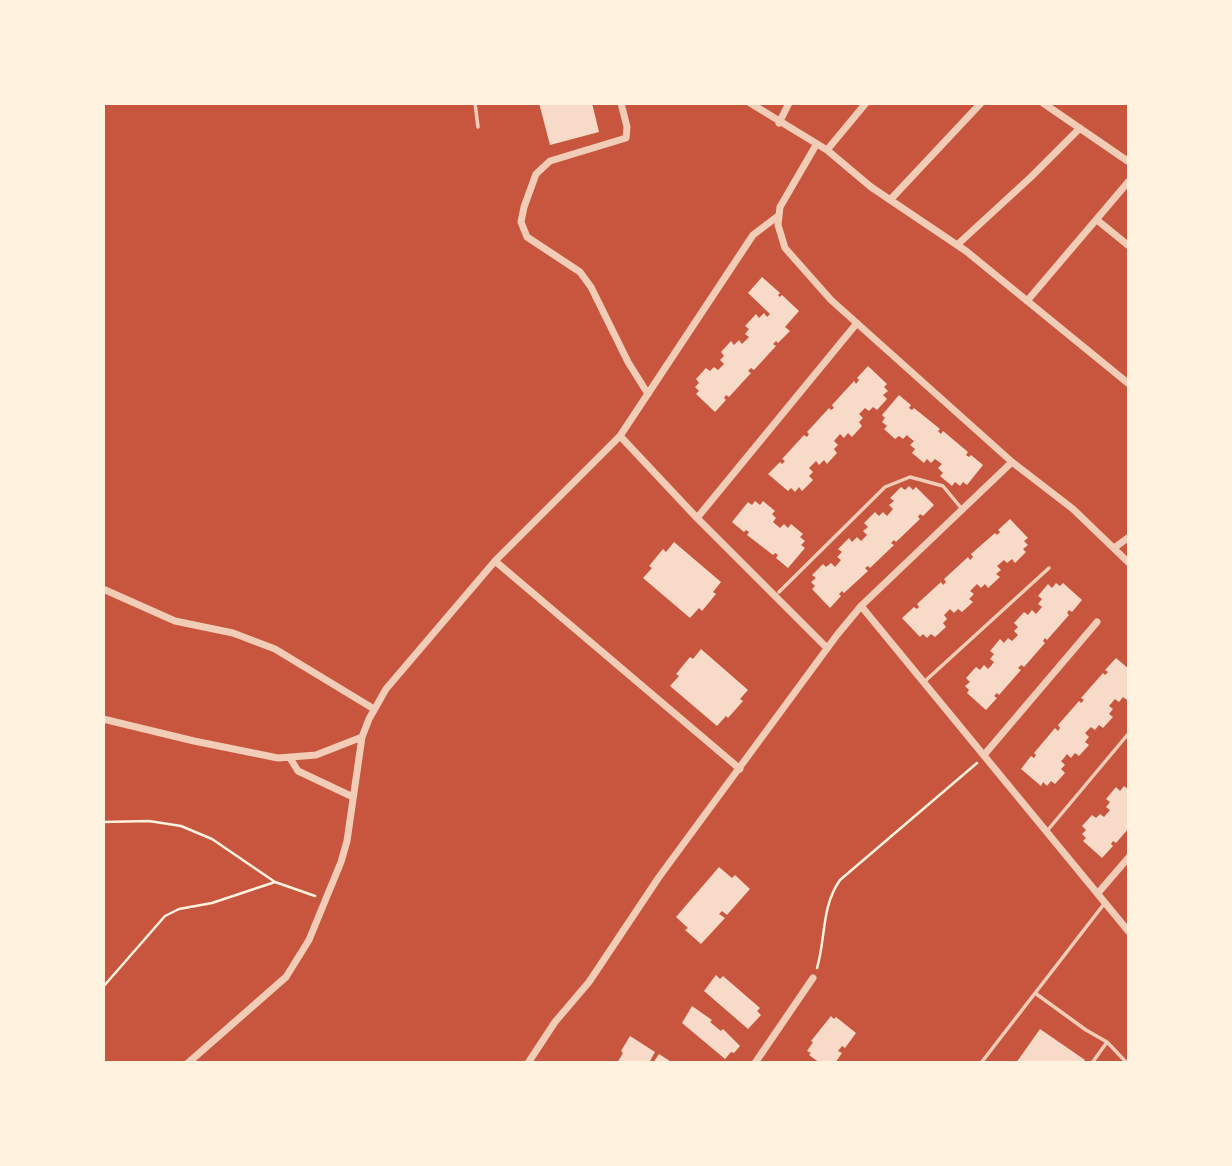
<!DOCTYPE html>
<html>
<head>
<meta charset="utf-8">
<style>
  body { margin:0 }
  #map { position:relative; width:1232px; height:1166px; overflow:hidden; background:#c8553d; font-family:Karla,sans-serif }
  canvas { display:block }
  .frame { position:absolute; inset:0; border:105px solid #fff3e0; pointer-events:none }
</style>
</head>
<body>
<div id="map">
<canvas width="1232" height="1166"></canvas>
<div class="frame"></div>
</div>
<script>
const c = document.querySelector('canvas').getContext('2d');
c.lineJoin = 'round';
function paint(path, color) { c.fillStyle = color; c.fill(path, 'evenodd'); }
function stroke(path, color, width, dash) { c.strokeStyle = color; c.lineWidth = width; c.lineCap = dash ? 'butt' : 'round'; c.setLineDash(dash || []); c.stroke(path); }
paint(new Path2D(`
  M539 103H592L599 132 550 145Z
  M762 277 780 293 778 295 780 297 782 295 799 311 785 327 790 331 778 343 776 341 773 344 776 346 754 370 751 368 748 371 751 373 729 397 726 395 724 398 726 400 715 412 696 394 699 391 695 387 699 383 696 379 706 368 710 371 714 367 718 370 724 364 720 360 724 356 721 352 731 341 734 345 739 340 742 344 749 337 745 334 749 329 745 326 756 314 759 318 764 313 767 317 770 314 748 293Z
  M868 366 887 384 884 387 888 391 883 395 887 399 877 410 873 407 869 411 865 408 859 414 863 418 859 422 862 426 852 437 848 433 844 438 840 434 834 441 838 445 834 449 837 453 827 464 824 460 819 465 816 461 809 468 813 472 809 476 813 480 802 491 799 487 795 492 791 488 788 491 768 474 780 462 782 464 785 461 782 459 804 435 807 437 809 434 807 432 829 408 831 410 834 408 832 405 854 381 856 384 859 380 857 378Z
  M899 395 911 405 909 408 912 410 914 408 940 429 938 431 941 434 943 431 968 452 966 455 969 457 971 455 983 465 967 485 963 482 960 486 955 482 952 486 940 476 943 473 938 468 942 464 935 459 931 463 927 459 924 463 912 453 915 449 910 445 914 441 910 438 907 435 903 439 899 436 895 439 884 429 887 426 882 422 885 418 882 415Z
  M909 486 913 490 916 487 934 505 923 516 920 514 918 517 920 519 896 542 894 540 891 543 894 545 870 568 868 566 865 568 868 571 844 593 842 591 839 594 841 596 830 608 812 589 815 586 811 582 816 578 812 575 823 564 826 567 831 563 835 567 841 560 837 557 842 552 838 549 849 538 852 542 857 537 861 541 867 535 863 531 868 527 864 523 875 512 879 516 883 512 887 516 893 509 889 505 894 501 890 498 901 487 905 490Z
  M755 501 760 505 763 501 775 511 772 514 776 518 773 522 780 528 784 524 788 528 791 524 803 534 800 537 805 541 801 545 805 548 788 568 776 558 778 555 775 553 773 555 747 535 749 532 746 530 744 532 732 522 748 502 752 505Z
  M1010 519 1028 538 1024 541 1028 545 1023 549 1026 552 1015 563 1012 559 1007 563 1004 560 997 566 1001 570 996 574 1000 577 988 588 985 584 981 588 977 584 970 591 974 594 969 599 973 602 962 612 958 609 954 613 950 609 944 615 947 619 943 623 946 627 935 637 931 634 927 638 923 634 920 637 902 618 914 607 917 609 919 607 917 604 941 582 943 585 946 582 944 579 968 557 970 560 973 557 971 554 995 533 997 535 1000 532 998 530Z
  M674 542 721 582 713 592 716 594 702 611 699 608 690 618 643 578 652 568 649 566 663 549 666 552Z
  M1056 583 1060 586 1063 583 1082 600 1072 612 1069 610 1067 613 1069 615 1047 640 1045 638 1043 641 1045 643 1024 667 1021 665 1018 668 1021 670 999 695 997 693 994 696 997 698 986 710 967 693 969 690 965 686 970 682 966 678 976 667 980 670 984 665 988 669 991 666 994 662 990 659 994 654 990 651 1000 639 1004 643 1008 638 1012 641 1018 635 1014 631 1018 627 1014 623 1024 612 1028 615 1032 610 1036 614 1042 607 1038 604 1042 599 1038 596 1048 584 1052 588Z
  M701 649 748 690 740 699 743 701 728 718 726 716 717 726 670 686 679 676 676 674 690 657 693 659Z
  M1116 658 1129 669V698L1127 700 1123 697 1119 702 1115 699 1109 706 1113 709 1109 714 1113 717 1103 728 1099 725 1095 730 1091 727 1085 733 1089 737 1085 742 1089 745 1079 756 1075 753 1071 758 1067 754 1064 758 1061 761 1065 765 1061 769 1065 773 1055 784 1051 781 1047 786 1043 782 1041 786 1021 769 1031 756 1034 758 1036 755 1034 753 1055 728 1058 731 1060 728 1058 725 1079 701 1081 703 1084 700 1081 698 1103 673 1105 675 1108 672 1105 670Z
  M1124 786 1129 790V828L1116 843 1113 841 1111 844 1113 846 1102 858 1083 841 1086 838 1082 834 1086 830 1082 826 1092 815 1096 818 1100 814 1104 817 1110 810 1106 807 1110 802 1106 799 1116 787 1120 791Z
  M719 867 732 878 735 875 750 889 727 915 722 911 719 914 725 918 701 944 685 930 688 928 676 917Z
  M716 975 720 979 723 976 760 1008 757 1011 761 1015 748 1029 704 991Z
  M692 1006 712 1020 710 1022 721 1031 723 1029 740 1046 734 1053 731 1052 725 1059 682 1023Z
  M831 1016 834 1019 836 1017 856 1033 845 1048 842 1046 838 1051 842 1053 835 1063H820L809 1055 811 1053 807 1051 813 1042 811 1041Z
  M1040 1029 1085 1060 1083 1063H1016Z
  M630 1036 655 1052 650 1061 652 1063H617L623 1053 621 1051Z
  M659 1054 673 1063H653Z`), '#f7dbc8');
stroke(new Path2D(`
  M103 822 149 821 181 826 212 839 275 882 315 896
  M817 968C826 938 821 907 840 880L977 763
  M103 987 165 916 179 909 212 903 275 882`), '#fff3e0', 2.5);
stroke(new Path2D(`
  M475 103 478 127
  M779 592 885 487 910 477 943 486 962 509
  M924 682 1049 568
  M1047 831 1129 733
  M1035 993 1086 1030 1107 1042 1127 1063
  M981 1063 1104 904
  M1092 1063 1107 1042`), '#f1ccb7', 3.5);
stroke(new Path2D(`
  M621 103 627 127 626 138 550 161 536 174 524 207 521 222 527 237 580 272 591 287 628 362 648 394
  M750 103 827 150 871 187 966 251 1129 384
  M1043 103 1129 162
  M779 123 789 103
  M827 150 866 103
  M890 200 981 103
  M1097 220 1129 246
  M957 245 1032 176 1080 128
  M1027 301 1129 181
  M620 436 697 518 827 648
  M1012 462 1073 509 1129 563
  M697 518 857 323
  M1114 548 1129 537
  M495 561 740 769
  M103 589 175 621 233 633 275 649 374 709
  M861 606 1129 932
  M103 719 194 741 278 758 316 755 362 737
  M984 755 1097 622
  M290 758 298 771 353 797
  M1098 893 1129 857
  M188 1063 286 977 309 940 341 862 347 841 362 737 369 719 386 689 495 561 620 436 753 235 778 216
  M528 1063 555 1022 589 982 659 877 837 635 861 606 1012 462 831 300 785 248 778 225 780 207 816 145
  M755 1063 813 978`), '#f1ccb7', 7);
</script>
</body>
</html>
